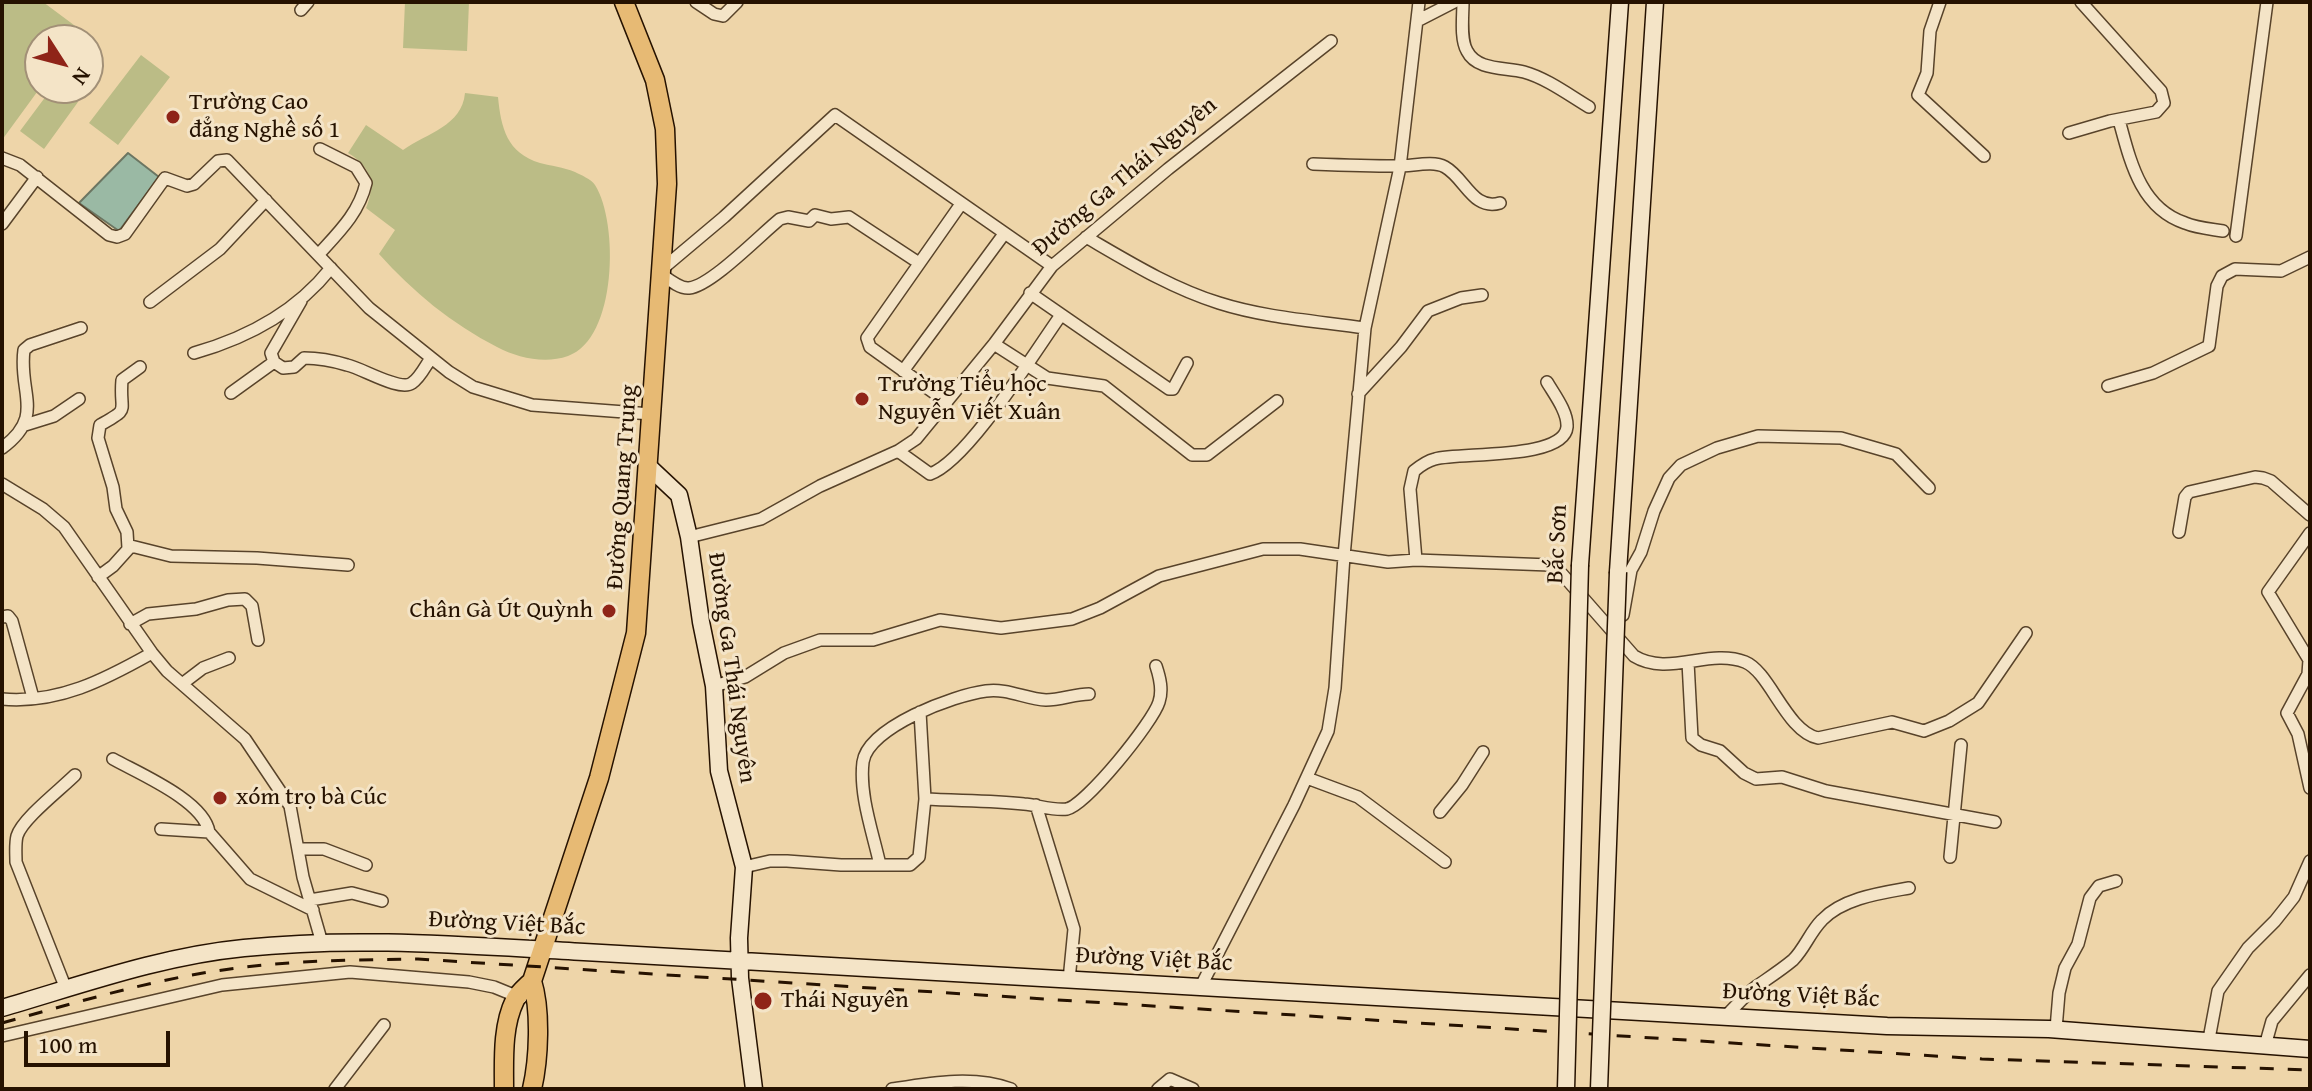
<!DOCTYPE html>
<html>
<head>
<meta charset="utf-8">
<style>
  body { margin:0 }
  #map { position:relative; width:2312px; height:1091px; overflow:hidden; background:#eed5a9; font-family:"Gentium Book Plus",serif }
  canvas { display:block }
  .frame { position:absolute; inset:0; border:4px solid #261200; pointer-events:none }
  .north { position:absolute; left:24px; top:24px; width:80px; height:80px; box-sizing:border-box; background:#f4e4c7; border:2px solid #a29077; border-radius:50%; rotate:126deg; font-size:22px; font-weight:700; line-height:32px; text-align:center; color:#261200 }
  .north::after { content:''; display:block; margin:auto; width:28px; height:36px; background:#8f2418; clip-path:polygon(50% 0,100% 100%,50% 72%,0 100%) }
  .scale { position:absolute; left:24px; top:1031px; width:146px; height:36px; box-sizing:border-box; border:4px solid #261200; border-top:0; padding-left:10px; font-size:24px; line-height:28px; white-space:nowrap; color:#261200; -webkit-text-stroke:6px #f4e4c7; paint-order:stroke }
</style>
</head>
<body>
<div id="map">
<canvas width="2312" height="1091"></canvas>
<div class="frame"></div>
<div class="north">N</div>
<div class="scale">100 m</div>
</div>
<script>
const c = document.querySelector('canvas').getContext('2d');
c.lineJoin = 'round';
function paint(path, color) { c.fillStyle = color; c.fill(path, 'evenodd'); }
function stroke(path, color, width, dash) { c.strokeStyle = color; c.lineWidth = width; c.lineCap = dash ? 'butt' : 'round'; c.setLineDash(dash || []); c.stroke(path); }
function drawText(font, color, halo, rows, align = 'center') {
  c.font = font + ' "Gentium Book Plus",serif'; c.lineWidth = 6; c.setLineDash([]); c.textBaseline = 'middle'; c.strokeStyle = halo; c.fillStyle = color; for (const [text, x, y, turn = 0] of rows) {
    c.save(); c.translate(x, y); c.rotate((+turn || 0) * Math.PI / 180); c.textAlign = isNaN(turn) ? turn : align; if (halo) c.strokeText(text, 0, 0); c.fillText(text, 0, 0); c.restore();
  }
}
paint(new Path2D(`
  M18 2H43L82 31 75 40H40V88L2 140V4Z
  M405 2H469L467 51 403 48Z
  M141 55 170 77 118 145 89 123Z
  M52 88H59L78 102 44 149 20 131Z
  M465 93 498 97C501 128 507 153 540 163 551 166 563 167 575 172 581 175 591 179 595 185 619 223 617 339 568 356 545 364 518 358 497 347 452 324 413 292 379 254L395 230 366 208C376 185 371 166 348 153L366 125 403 150C427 133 462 126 465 93Z`), '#bbbc86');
const water = new Path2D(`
  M128 153 159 177 119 231 79 203Z`);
paint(water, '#9ab9a4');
stroke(water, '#6c7662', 2);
const street = new Path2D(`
  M696 2 714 14 723 16 737 2
  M1463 2C1463 16 1460 39 1467 51 1477 71 1506 67 1524 72 1546 78 1569 95 1589 107
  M1940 2 1930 31 1927 73 1918 95 1984 156
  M301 10 308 2
  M1417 21 1454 2
  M2119 120C2130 160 2140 208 2185 223 2197 228 2211 229 2223 231
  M2069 133 2110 121 2156 112 2164 103 2161 91 2081 2
  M2 158 20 165 109 235 117 237 125 234 165 178 187 186 194 184 218 161 227 160 369 308 449 372 473 387 532 405 651 414
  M1313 164C1340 165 1368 166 1395 166 1410 167 1432 160 1445 167 1465 178 1473 211 1500 203
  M2 224 37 177
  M2236 236 2267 2
  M1086 237C1129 262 1171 288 1219 303 1266 318 1317 321 1365 328
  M319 254C339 232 359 213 366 183L356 167 320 149
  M661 270 724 217 835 115 1052 266
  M661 274C668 279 680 289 689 288 711 286 760 235 780 219L788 217 809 221 815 215 831 219 849 217 919 263
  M1030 293 1169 389H1173L1187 363
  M301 301 271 353 274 362 283 368 294 367 304 358C318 358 334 361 347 365 362 368 400 392 412 383 420 378 426 365 431 358
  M150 302 220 249 266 200
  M994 344 1047 378 1104 386 1192 455H1207L1277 401
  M194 353C247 338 296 312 331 268
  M903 371 1004 234
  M2108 386 2153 373 2209 346 2217 286 2222 276 2235 269 2281 271 2310 257
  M231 393 274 362
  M1358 394 1401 347 1428 311 1461 298 1482 295
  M947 402 870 347 867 338 961 204
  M25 425 54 416 79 399
  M2 448C46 416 18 393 24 350L30 345 81 328
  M898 451 930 474C967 462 1036 350 1061 315
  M2 484 43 509 64 527 152 653 167 671 245 739 290 806 303 877 322 943
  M2179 532 2185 497 2189 492 2255 477 2263 478 2271 481 2310 515
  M2310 533 2268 592 2309 660 2308 674 2287 713 2298 734 2310 788
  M689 537 761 519 820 486 898 451 916 439 994 344 1052 266 1168 169 1331 41
  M128 548 127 532 116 509 113 487 98 438 100 425C132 407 119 414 122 380L140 367
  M1416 560 1410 489 1414 471C1420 466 1427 461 1435 459 1460 452 1564 460 1567 427 1568 412 1554 394 1547 382
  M98 577 113 566 131 546 171 556 257 558 348 565
  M1623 615 1631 570 1641 552 1654 511 1669 478 1681 465 1717 448 1758 436 1841 438 1896 454 1929 488
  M2 617 8 616 12 621 32 694 30 699
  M130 624 148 614 196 609 228 600 245 599 252 606 258 640
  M1688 662 1692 738 1701 745 1720 751 1744 773 1756 779 1782 777 1826 791 1995 822
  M182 684 203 668 229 658
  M714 686 745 677 784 653 820 640H873L940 620 1001 628 1072 619 1100 608 1159 576 1263 549H1300L1388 562 1416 560 1550 565 1562 574 1634 656C1668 677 1709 648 1745 662 1770 672 1786 731 1818 738L1892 722 1924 731 1949 721 1978 703 2026 633
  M2 699C58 704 104 680 152 653
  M113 759C140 774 204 801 209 832
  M1307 778 1358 797 1445 862
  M925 799C958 801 991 800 1024 804 1037 805 1054 811 1067 809 1086 805 1153 722 1159 702 1163 690 1160 678 1156 666
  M1036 805 1074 929 1069 980
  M1440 812 1462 785 1483 752
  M161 829 209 832 250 879 313 910
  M299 849H324L366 865
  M1950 857 1961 745
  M880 865C873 833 859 795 863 762 868 727 954 695 986 691 1007 688 1026 699 1046 700 1061 700 1075 694 1089 694
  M744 867 770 861H787L841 865H910L919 857 925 799 920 712
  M310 900 352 893 382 901
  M1201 986 1294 805 1328 731 1335 688 1344 556 1365 328 1400 167 1419 2
  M66 989 16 862C16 854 15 844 17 836 22 819 61 789 75 775
  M1726 1016C1736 1006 1746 994 1757 986 1770 977 1781 970 1793 960 1805 948 1810 932 1822 920 1843 898 1881 893 1909 888
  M2056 1029 2059 993 2065 968 2078 944 2090 898 2099 886 2116 881
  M2 1036 222 985 350 972 469 982 494 987 521 998
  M2209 1039 2218 991 2248 948 2275 921 2294 897 2310 861
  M2265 1046 2272 1021 2310 975
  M335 1089 384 1025
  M892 1089C930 1083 974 1075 1011 1089
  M1158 1089 1170 1079 1193 1089`);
const secondary = new Path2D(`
  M647 465 679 495 689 537 701 622 714 686 719 771 744 867 739 938 740 978 754 1089
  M1580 565 1620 2
  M1618 572 1655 2
  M2 1008C81 985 161 956 244 948 357 936 471 946 584 952L1887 1026 2049 1029 2310 1049`);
const primary = new Path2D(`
  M504 1089C504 1060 502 1026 515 1000 518 993 527 986 532 981
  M532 1089C539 1059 541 1010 532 981L599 778 636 633 667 184 665 129 655 80 624 2`);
stroke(street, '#58432a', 14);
stroke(secondary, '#261200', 19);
stroke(primary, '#261200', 21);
stroke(street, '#f4e4c7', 11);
stroke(secondary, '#f4e4c7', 16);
stroke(primary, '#e7ba74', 18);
stroke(new Path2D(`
  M2 1023C82 1001 163 976 246 967 303 960 361 960 418 959L1982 1059 2310 1070`), '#261200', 3, [14, 14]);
const secondaryBridge = new Path2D(`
  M1566 1089 1580 565
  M1599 1089 1618 572`);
stroke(secondaryBridge, '#261200', 19, []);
stroke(secondaryBridge, '#f4e4c7', 16);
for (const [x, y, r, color] of [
  [173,117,8,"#8f2418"],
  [862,399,8,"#8f2418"],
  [609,611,8,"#8f2418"],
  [220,798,8,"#8f2418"],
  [763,1001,10,"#8f2418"]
]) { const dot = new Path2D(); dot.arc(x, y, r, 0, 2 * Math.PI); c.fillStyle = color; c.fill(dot); stroke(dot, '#f4e4c7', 3); }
drawText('24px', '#261200', '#f4e4c7', [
  ["Trường Cao",189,103],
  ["đẳng Nghề số 1",189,131],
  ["Trường Tiểu học",878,385],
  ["Nguyễn Viết Xuân",878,413],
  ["Chân Gà Út Quỳnh",593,611,"right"],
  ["xóm trọ bà Cúc",236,798],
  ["Thái Nguyên",781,1001]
], 'left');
drawText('24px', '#261200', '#f4e4c7', [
  ["Đường Ga Thái Nguyên",1125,177,-40],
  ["Đường Quang Trung",623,487,-86],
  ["Bắc Sơn",1558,544,-87],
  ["Đường Ga Thái Nguyên",731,668,82],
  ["Đường Việt Bắc",507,924,3],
  ["Đường Việt Bắc",1154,960,3],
  ["Đường Việt Bắc",1801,996,3]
]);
</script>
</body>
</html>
